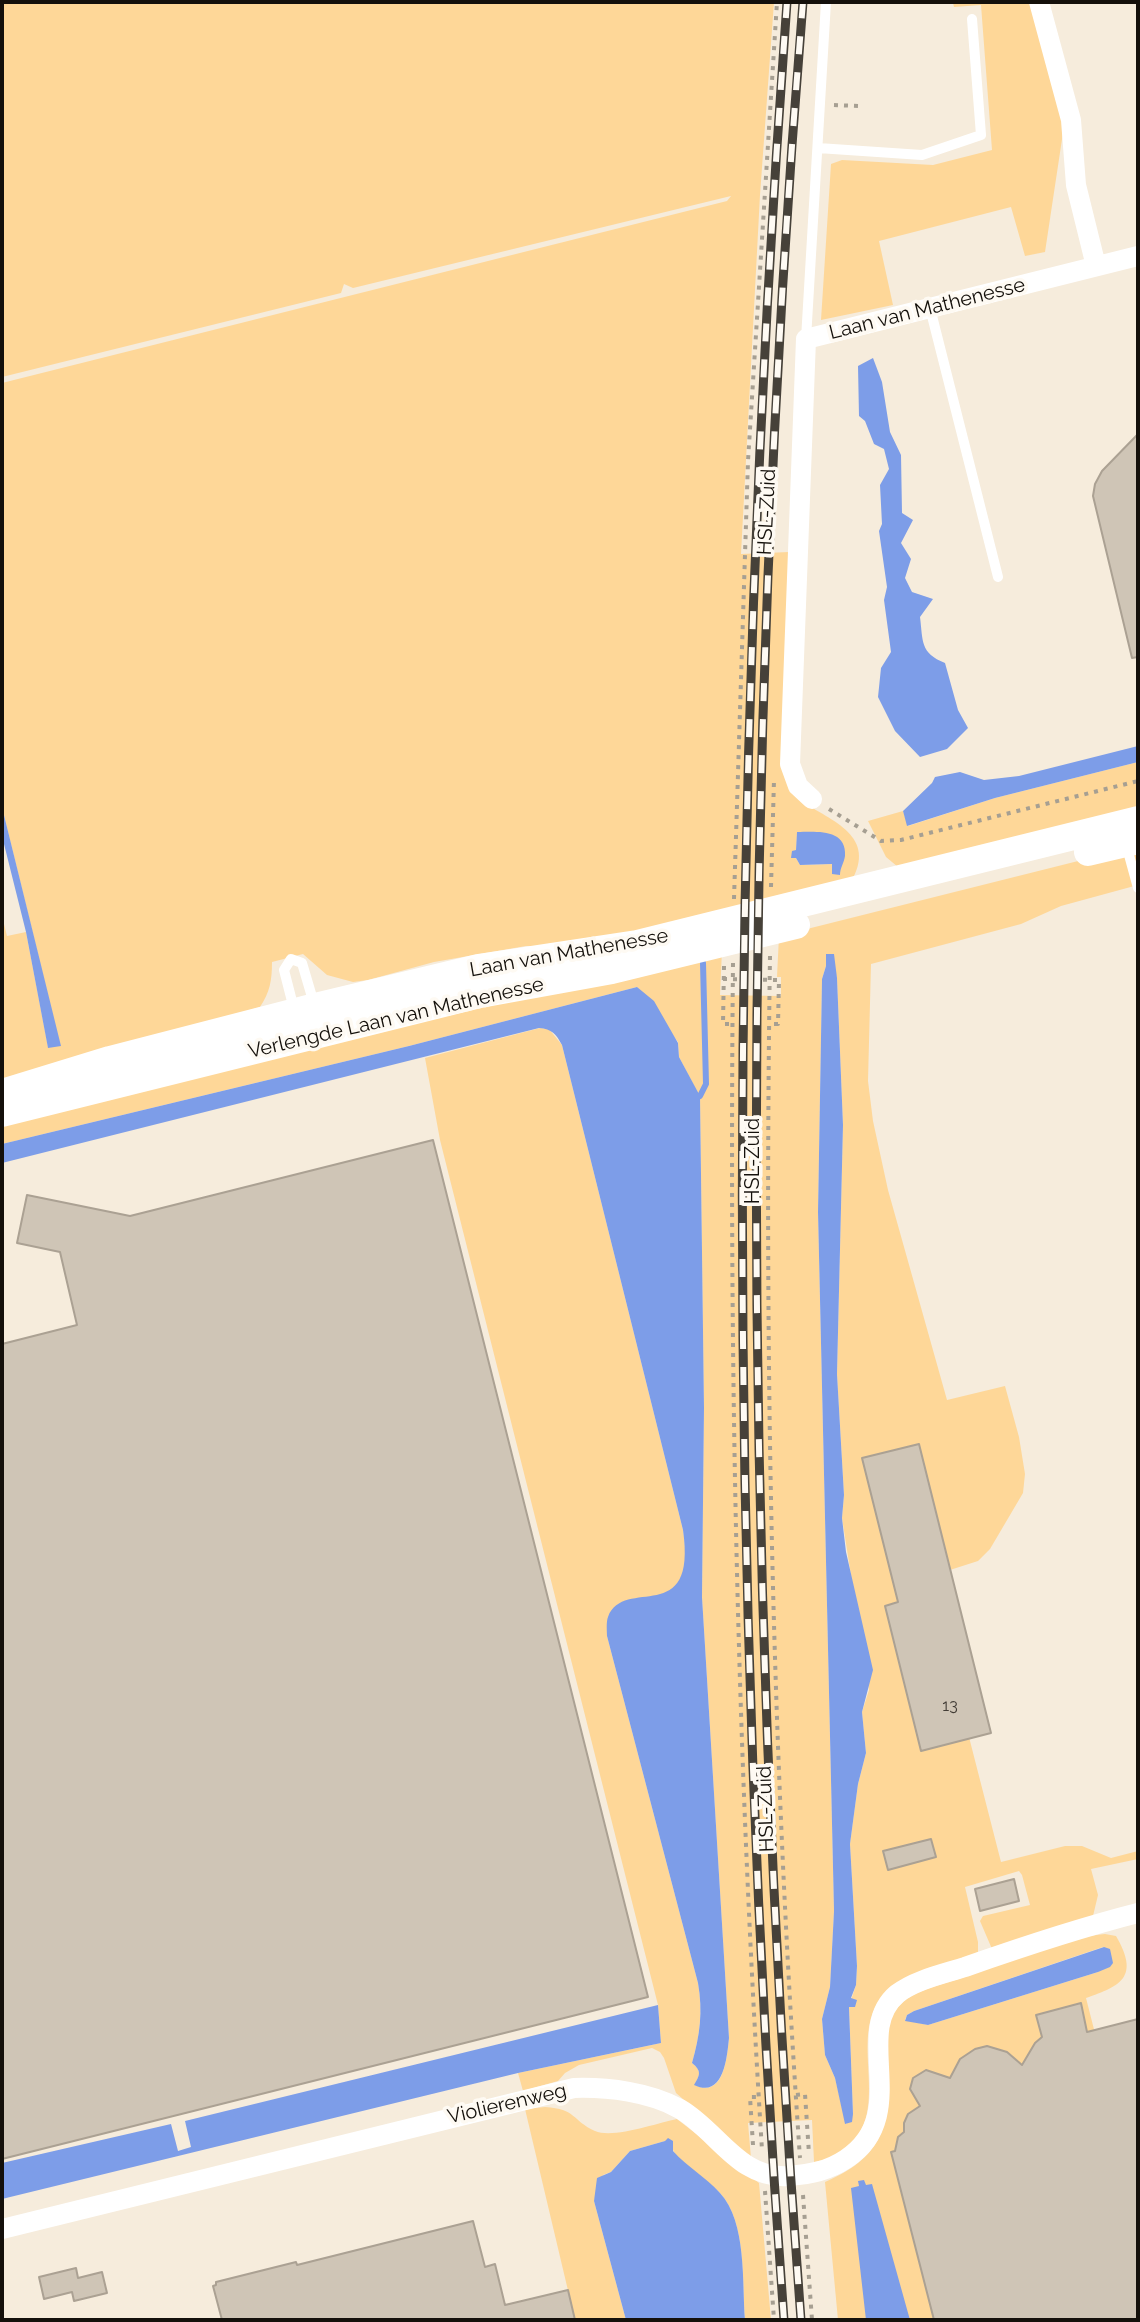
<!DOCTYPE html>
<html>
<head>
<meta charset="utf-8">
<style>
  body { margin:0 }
  #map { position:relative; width:1140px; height:2322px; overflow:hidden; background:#f6ecdc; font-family:Raleway,sans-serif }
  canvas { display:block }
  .frame { position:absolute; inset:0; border:4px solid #14100b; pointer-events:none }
</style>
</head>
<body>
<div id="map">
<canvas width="1140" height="2322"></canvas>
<div class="frame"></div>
</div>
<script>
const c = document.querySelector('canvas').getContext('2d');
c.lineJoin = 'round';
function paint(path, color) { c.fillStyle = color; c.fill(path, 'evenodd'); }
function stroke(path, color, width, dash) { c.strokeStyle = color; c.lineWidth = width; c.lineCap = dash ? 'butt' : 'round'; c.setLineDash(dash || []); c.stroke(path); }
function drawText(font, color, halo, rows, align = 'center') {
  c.font = font + ' Raleway,sans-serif'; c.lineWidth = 7; c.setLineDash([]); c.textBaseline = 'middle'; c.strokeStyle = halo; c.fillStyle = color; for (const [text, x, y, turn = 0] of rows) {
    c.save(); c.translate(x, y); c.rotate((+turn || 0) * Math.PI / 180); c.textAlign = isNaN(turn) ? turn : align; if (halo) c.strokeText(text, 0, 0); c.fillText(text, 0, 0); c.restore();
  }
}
paint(new Path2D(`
  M2 2H774L760 195 741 554 789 552 801 801C832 821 878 836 851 882L599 946H526L434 962 368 980 353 982 327 975 303 954 272 962C272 980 270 992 260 1007L2 1087V916L7 936 26 932 48 1047 60 1045 2 807V383L727 201 731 196 353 288 344 284 341 293 2 377ZM797 833 841 865 839 875 833 864 800 865 796 858Z
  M935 2H1030L1064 126 1045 252 1025 256 1011 207 879 241 893 305 821 320 831 164 842 160 933 165 992 150 981 5 954 7 953 3Z
  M1138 762V814L898 867 886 857 868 821 903 811 908 826 995 798Z
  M1138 846V885L1061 906 1021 924 871 964 868 1081 873 1121 888 1190 947 1400 1005 1386 1019 1437 1025 1474 1023 1493 990 1549 978 1561 928 1577 1001 1862 1065 1846H1082L1111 1858 1138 1851V1859L1091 1869 1098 1895 1093 1916 992 1949 980 1921 983 1916 1030 1905 1022 1875 1019 1871 965 1887 978 1942V1952C950 1969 898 1974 879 2001 849 2045 894 2113 843 2152 836 2158 823 2160 814 2162L812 2120 748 2123 751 2158 676 2093 664 2058 660 2052 652 2048 579 2065 565 2073 558 2081 523 2091 518 2073 661 2043 658 2005 440 1140 425 1058 540 1028 549 1029 562 1045 683 1530C686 1552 690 1580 667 1593 657 1598 640 1598 629 1600L607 1636 698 1983C703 2012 700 2035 692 2063 702 2071 700 2074 695 2085 724 2099 727 2057 729 2038L702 1597 704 1408 700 1097 679 1057 678 1042 637 987 409 1046 2 1144V1118L722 950 720 995 781 996V977H777L779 936ZM826 966 834 967 837 978 843 1125 837 1374 844 1495 842 1518 869 1690 862 1712 866 1753 858 1784 850 1844 857 1966 856 1985 849 2006 853 2114 846 2124 835 2078 825 2055 822 2019 830 1987 834 1911 818 1212 822 979Z
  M1105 1934 1116 1936C1140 1977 1121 1986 1086 1998L1111 2096 891 2152 934 2320H838L825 2182C888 2155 890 2121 888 2058 887 2042 886 2025 895 2011 898 2006 903 2002 908 1998 926 1987 951 1982 971 1975 1014 1960 1060 1938 1105 1934ZM1103 1947 1110 1950 1098 1972 928 2025 905 2020 907 2015 914 2011Z
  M545 2107C577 2109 571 2120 595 2131 613 2139 657 2123 677 2119L759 2183 771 2320H745C742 2282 747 2222 720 2193 705 2177 678 2167 671 2145L665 2141 630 2151 611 2172 603 2175 594 2201 626 2320H575L525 2109Z`), '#fed798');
paint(new Path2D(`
  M873 358 882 382 890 432 901 455 902 513 913 520 901 543 911 559 905 578 912 592 933 599 920 617C923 641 920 653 945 663L958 710 968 728 947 749 920 757 895 731 878 697 881 668 891 652 884 600 887 587 879 531 882 524 880 485 889 469 884 449 874 444 865 421 859 416 858 366Z
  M1138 746V762L995 798 907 826 903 811 932 783 935 777 960 772 984 780 1019 776Z
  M2 807 61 1046 48 1048 26 932 2 836Z
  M797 832C815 832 847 828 845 856 844 863 840 868 840 875L832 874V864L800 865 796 858H791L792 851 796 850Z
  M826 954H834L837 978 843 1125 837 1374 844 1495 842 1518 846 1552 873 1670 862 1712 866 1753 858 1784 850 1844 857 1966 856 1985 851 1998 857 2000 855 2007H849L853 2114 852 2122 845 2124 835 2078 825 2055 822 2019 830 1987 834 1911 818 1212 822 979 826 966Z
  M637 987 654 1001 678 1043 679 1057 700 1096 704 1408 702 1597 729 2038C727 2057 724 2099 694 2085 700 2075 702 2071 692 2063 700 2035 703 2012 698 1983L607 1636C607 1631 606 1622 608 1617 624 1575 697 1629 683 1530L562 1045C556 1034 552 1029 539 1028L2 1163V1144L409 1046Z
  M1104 1947 1110 1949 1113 1963 1110 1967 1098 1972 928 2025 905 2021 907 2015 914 2011Z
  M658 2005 661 2043 518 2073 2 2199V2163L171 2124 178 2151 191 2147 185 2121Z
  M668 2138 673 2141V2151C687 2167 706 2177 720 2193 747 2222 742 2282 745 2320H626L594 2201 597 2178 611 2172 630 2151 665 2141Z
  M864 2180 866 2185 872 2184 910 2320H866L851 2188 859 2186 858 2181Z`), '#7d9de8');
stroke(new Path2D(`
  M700 1096 706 1084 703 963`), '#7d9de8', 6);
const building = new Path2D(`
  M1138 434V657L1132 658 1093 496 1095 484 1102 471Z
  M433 1140 648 1997 2 2159V1344L77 1325 60 1252 17 1243 27 1195 130 1216Z
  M919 1444 991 1733 921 1751 885 1606 898 1602 862 1458Z
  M931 1839 936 1857 888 1870 883 1851Z
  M1014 1879 1019 1901 980 1911 975 1889Z
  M1081 2003 1087 2032 1138 2019V2320H934L891 2152 895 2151 898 2137 904 2132V2123L908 2114 920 2106 910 2089 913 2078 926 2070 950 2078 960 2059 975 2049 987 2046 1007 2052 1022 2065 1035 2043 1042 2037 1036 2015Z
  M473 2221 485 2267 495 2264 505 2305 568 2290 575 2320H222L213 2286 216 2285V2282L296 2262 297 2265Z
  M76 2268 78 2278 102 2272 107 2293 74 2301 72 2292 44 2299 39 2277Z`);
paint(building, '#cfc5b6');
stroke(building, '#aba193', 2);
stroke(new Path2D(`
  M834 105 859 106
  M829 809 881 841 901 840 1138 781
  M771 887 774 780
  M734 899 748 461 777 2
  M770 956C764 1356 772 1758 800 2158
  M733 963C729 1359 737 1755 762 2150
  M724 966 723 1024H732
  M723 979 779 980 778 1024H769
  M796 2095 805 2094 809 2154
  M753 2145 750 2097H759
  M765 2191 774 2320
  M803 2195 812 2320`), '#a69f92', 4, [4, 6]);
stroke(new Path2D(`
  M818 148 922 155 981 135 972 19
  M930 308 998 577
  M806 339 826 2
  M1126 844 1138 888
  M291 959 302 963 315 1007 310 1037 295 1013 284 970Z`), '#fff', 10);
stroke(new Path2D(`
  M1039 2 1071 120 1076 185 1096 266
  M812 799 798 786 790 764 806 339 1138 256
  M2 2229 574 2088C608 2087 650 2092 680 2109 718 2131 739 2180 789 2176 811 2174 828 2171 846 2159 913 2115 851 2033 897 1994 915 1980 943 1974 965 1967 1022 1947 1079 1928 1138 1913`), '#fff', 20);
stroke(new Path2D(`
  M1088 852 1138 840
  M2 1093 110 1060 315 1007 478 968 637 944 1138 820
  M2 1113 480 994 612 970 796 925`), '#fff', 28);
const rail = new Path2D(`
  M784 2320C726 1548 730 774 787 2
  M801 2320C742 1552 740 770 803 2`);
stroke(rail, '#464139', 9);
stroke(rail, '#fefaf3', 6, [18]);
drawText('16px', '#433d36', null, [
  ["13",950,1706]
]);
drawText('20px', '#14100b', '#fefaf3', [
  ["Laan van Mathenesse",927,309,-14],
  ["HSL-Zuid",767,512,-87],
  ["Laan van Mathenesse",569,953,-10],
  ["Verlengde Laan van Mathenesse",396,1018,-13],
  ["HSL-Zuid",753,1161,-90],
  ["HSL-Zuid",766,1809,-92],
  ["Violierenweg",507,2104,-13]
]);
</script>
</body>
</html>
